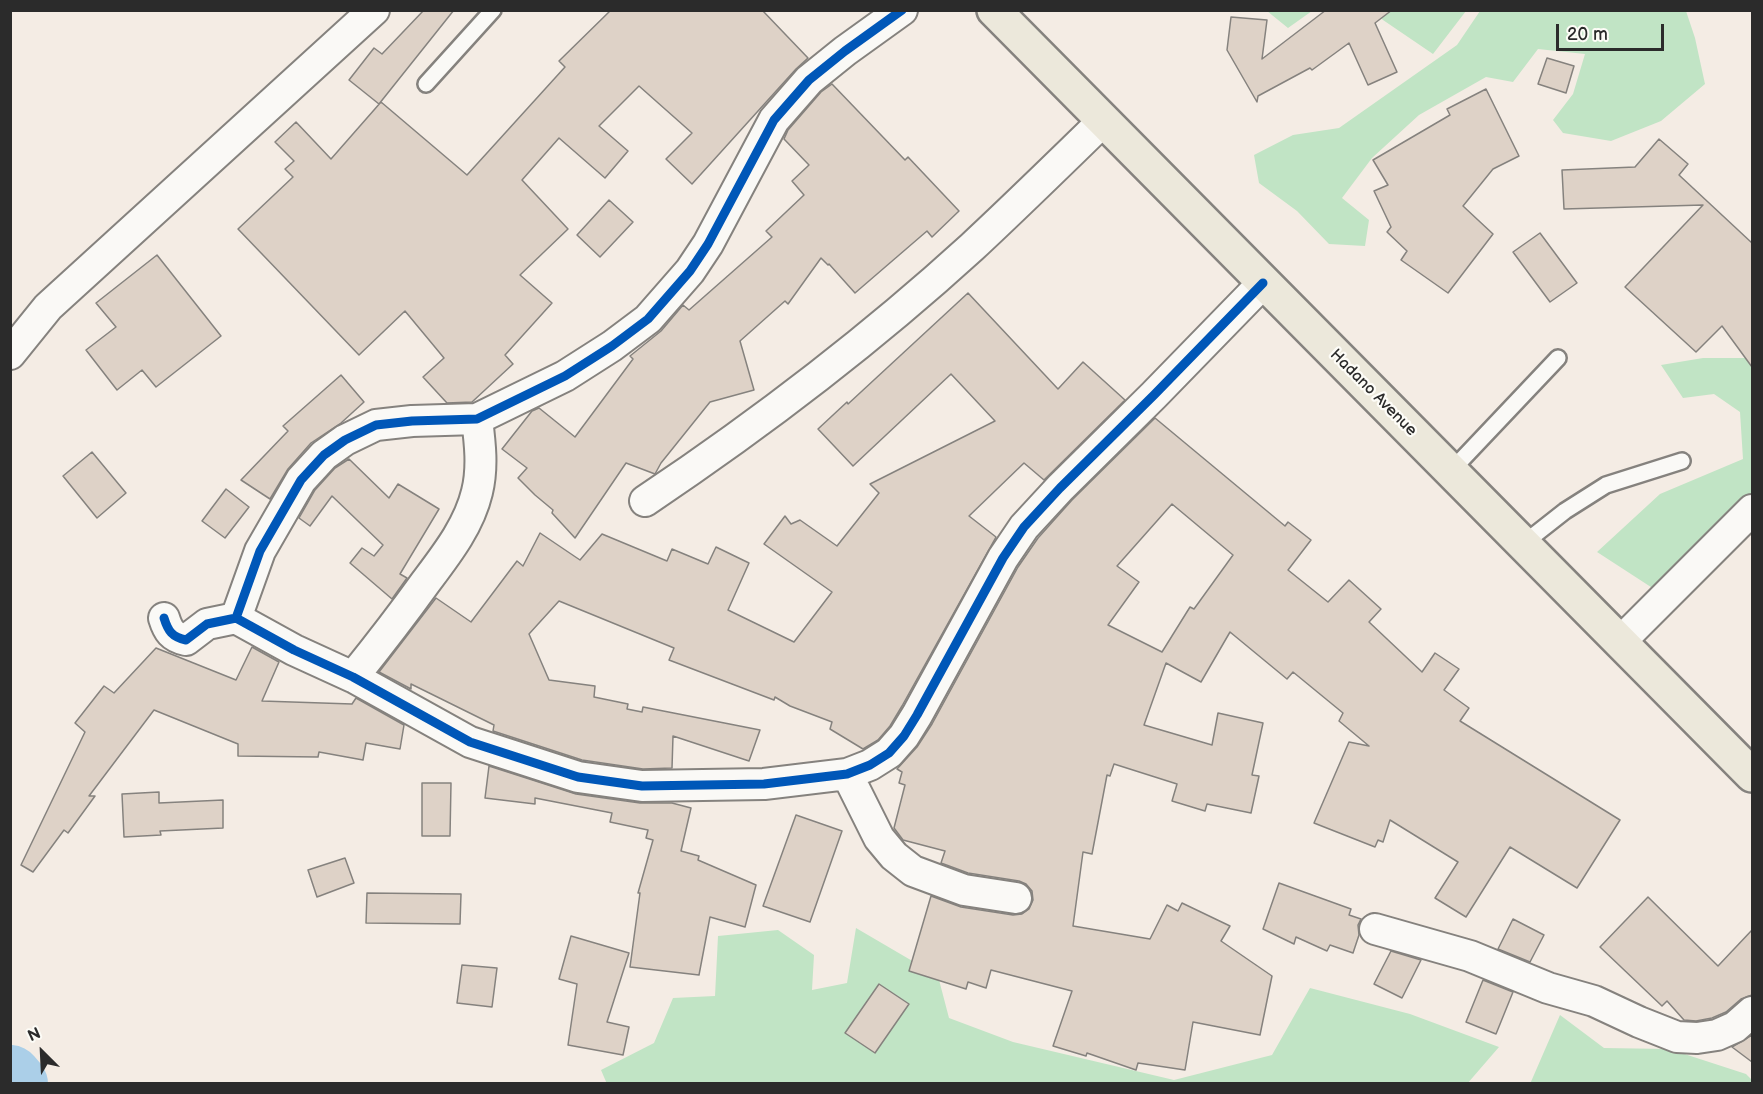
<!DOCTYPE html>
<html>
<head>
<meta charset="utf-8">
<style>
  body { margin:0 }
  #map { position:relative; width:1763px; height:1094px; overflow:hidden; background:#f4ece4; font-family:"Balsamiq Sans",sans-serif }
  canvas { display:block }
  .frame { position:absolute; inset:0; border:12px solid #2b2b2b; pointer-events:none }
  .north { position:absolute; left:12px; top:1022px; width:60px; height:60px; -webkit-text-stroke:4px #fdfcf7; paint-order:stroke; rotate:336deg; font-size:16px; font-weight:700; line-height:24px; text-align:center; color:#2b2b2b }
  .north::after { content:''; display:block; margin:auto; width:21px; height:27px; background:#2b2b2b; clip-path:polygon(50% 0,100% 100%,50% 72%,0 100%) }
  .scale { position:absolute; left:1556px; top:24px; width:108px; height:27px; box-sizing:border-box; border:3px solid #2b2b2b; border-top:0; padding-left:8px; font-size:18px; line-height:21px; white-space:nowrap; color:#2b2b2b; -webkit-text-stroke:4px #fdfcf7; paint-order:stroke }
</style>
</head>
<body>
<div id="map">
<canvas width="1763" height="1094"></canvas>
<div class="frame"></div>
<div class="north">N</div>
<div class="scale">20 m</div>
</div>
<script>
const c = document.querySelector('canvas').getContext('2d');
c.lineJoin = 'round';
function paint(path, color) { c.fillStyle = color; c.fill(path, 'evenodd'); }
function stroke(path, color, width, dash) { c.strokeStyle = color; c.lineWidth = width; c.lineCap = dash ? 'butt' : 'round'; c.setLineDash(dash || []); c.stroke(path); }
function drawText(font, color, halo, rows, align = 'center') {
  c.font = font + ' "Balsamiq Sans",sans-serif'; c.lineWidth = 4.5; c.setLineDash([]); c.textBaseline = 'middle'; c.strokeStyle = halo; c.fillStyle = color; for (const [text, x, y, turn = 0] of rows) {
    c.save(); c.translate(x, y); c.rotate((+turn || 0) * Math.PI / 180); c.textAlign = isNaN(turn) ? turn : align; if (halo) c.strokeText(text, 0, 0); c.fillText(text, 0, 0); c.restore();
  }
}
paint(new Path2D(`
  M1267 11H1312L1288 28Z
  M1373 11H1466L1433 54 1383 20Z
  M1480 11H1686L1695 38 1705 84 1661 121 1611 141 1563 133 1553 120 1573 94 1585 54 1538 49 1513 82 1486 77 1419 115 1372 158 1342 198 1369 220 1365 246 1329 244 1297 211 1259 183 1254 155 1293 135 1339 128 1457 45Z
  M1703 358H1752V495L1736 508 1654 589 1597 552 1660 494 1743 459 1740 412 1714 394 1683 398 1661 365Z
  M856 928 938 976 949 1018 1013 1042 1174 1080 1272 1055 1310 988 1410 1014 1499 1047 1467 1084H607L601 1070 654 1043 673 998 715 996 718 936 778 930 814 955 812 990 847 983Z
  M1560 1015 1604 1048 1669 1049 1746 1074 1752 1080V1084H1530Z`), '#c1e4c5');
stroke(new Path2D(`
  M10 1077 16 1084`), '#abcfe8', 64);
const building = new Path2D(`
  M424 10H454L379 104 349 80 374 48 382 54Z
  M611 10H762L808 58 796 69 692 184 666 159 692 133 639 86 599 126 628 151 605 178 559 138 522 180 568 229 520 275 552 303 505 355 513 364 472 402 447 403 423 377 444 358 405 311 359 355 238 229 293 177 285 169 294 161 275 142 296 122 331 159 381 102 467 175 565 67 559 61Z
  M1326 10H1392L1375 23 1397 72 1368 85 1349 43 1312 70 1310 68 1258 96 1257 102 1227 50 1231 17 1267 20 1262 59Z
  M1547 58 1574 66 1566 93 1538 84Z
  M832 84 905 160 908 157 959 211 932 237 927 231 855 293 829 264 828 265 821 258 788 304 785 301 740 341 754 390 710 402 661 463 655 474 626 463 575 538 552 513 553 510 535 495 518 478 527 468 502 449 532 411 539 408 575 437 633 359 630 356 661 331 683 305 689 310 772 237 766 231 804 195 792 181 809 165 784 139 788 130 821 92Z
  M1486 89 1519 156 1493 169 1463 206 1493 234 1448 293 1401 260 1407 251 1387 232 1391 227 1374 191 1388 185 1373 160 1450 115 1447 109Z
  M1659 139 1688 164 1679 175 1752 243V367L1722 326 1696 352 1625 287 1703 205 1564 209 1562 170 1635 167Z
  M609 200 633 222 600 257 577 235Z
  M1540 233 1577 283 1550 302 1513 252Z
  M157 255 221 336 156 387 142 370 117 390 86 350 116 327 96 303Z
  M968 293 1058 389 1083 362 1125 400 1044 480 1024 463 969 516 996 537 902 706 890 726 878 740 863 749 830 729 832 722 790 706 775 697 774 700 669 660 674 648 559 601 529 634 549 680 595 686 594 697 628 704 627 709 642 712 643 707 760 730 749 761 673 736 672 768 643 769 582 760 493 731 494 725 411 684V689L379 672 436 598 471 622 517 561 523 566 540 533 580 560 602 534 667 561 672 549 708 564 716 547 749 563 728 610 794 642 832 592 764 544 785 516 791 524 800 520 837 546 879 493 870 484 995 421 951 374 853 466 818 429 847 402 848 404Z
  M341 375 364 402 341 423 311 443 288 469 270 499 241 480 288 431 283 426Z
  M1155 418 1285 526 1288 522 1311 540 1288 570 1328 602 1349 580 1381 609 1369 622 1422 672 1435 653 1459 669 1444 690 1469 708 1460 721 1620 820 1577 888 1510 847 1466 917 1435 898 1458 862 1390 820 1383 842 1378 840 1375 847 1314 823 1349 742 1369 746 1339 721 1343 713 1293 672 1287 679 1230 632 1201 682 1166 663 1144 725 1212 745 1218 713 1263 723 1252 775 1259 776 1251 813 1207 804 1205 811 1172 801 1177 784 1114 764 1110 776 1107 775 1092 854 1083 852 1073 926 1150 939 1167 905 1178 911 1182 903 1230 926 1221 941 1272 976 1260 1035 1193 1022 1185 1070 1138 1063 1136 1070 1087 1053 1086 1056 1053 1046 1072 991 991 970 986 988 968 982 966 989 909 971 931 896 961 907 1013 915 1022 914 1029 909 1033 900 1032 891 1026 884 1019 881 968 873 941 863 945 851 903 840 894 828 905 785 899 783 902 772 897 769 917 747 932 724 1018 567 1038 538 1072 500ZM1172 504 1233 555 1194 609 1190 607 1162 652 1108 625 1139 582 1117 566Z
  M92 452 126 493 97 518 63 476Z
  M349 459 389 498 398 484 439 509 400 574 407 578 392 599 350 563 362 548 374 556 383 545 332 496 310 526 299 518 315 490 335 468Z
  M226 489 249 507 225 538 202 521Z
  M252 647 279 662 262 701 352 704 356 698 404 725 400 749 366 743 363 760 319 752 318 757 238 756V744L154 710 89 796H95L68 833 64 830 33 872 21 865 85 732 75 723 104 686 114 693 156 648 236 680Z
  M489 766 576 794 640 803H672L691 808 681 851 699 856 698 860 756 885 745 927 710 917 699 975 630 967 640 893H638L653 840 646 838 648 830 610 822 612 813 535 798V804L485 798Z
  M422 783H451L450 836H422Z
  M159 792V803L223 800V828L160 831 161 835 124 837 122 794Z
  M796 815 842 831 810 922 763 906Z
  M345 858 354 883 317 897 308 870Z
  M1279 883 1351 909 1349 915 1361 919 1358 925 1359 935 1353 953 1330 945 1327 951 1296 937 1294 944 1263 929Z
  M367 893 461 894 460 924 366 923Z
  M1648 897 1718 966 1752 930V995L1741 999 1726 1012 1712 1018 1696 1021 1684 1020 1667 1001 1662 1006 1600 947Z
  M1513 919 1544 935 1530 962 1498 949Z
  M571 936 629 953 607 1022 629 1027 623 1055 568 1045 577 984 559 979Z
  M1391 951 1421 960 1402 998 1374 984Z
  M462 965 497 968 492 1007 457 1003Z
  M1483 980 1513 992 1496 1034 1466 1022Z
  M879 984 909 1004 875 1053 845 1033Z
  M1752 1035V1062L1732 1047Z`);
paint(building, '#ded2c7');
stroke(building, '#85827e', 1.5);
const service = new Path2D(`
  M426 84 493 10
  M1451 471 1558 358
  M1523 544 1565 511 1606 485 1682 461`);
const minor = new Path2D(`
  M10 354 48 307 374 10
  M645 501C760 424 870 340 972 247 1016 206 1060 163 1103 121
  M164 618C168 631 172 637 186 640L207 624 236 618 294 650 353 677 470 742 578 777 642 786 764 784 847 774 870 765 889 753 904 736 917 715 1003 558 1024 527 1060 488 1154 395 1263 283
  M236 618 260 551 301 480 324 455 345 440 376 425 412 421 477 419 565 376 612 346 648 319 690 271 708 244 774 120 809 80 845 51 902 10
  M1620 642 1752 510
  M353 677C378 646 402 615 425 583 446 555 469 526 477 492 483 468 480 443 477 419
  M847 774 879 838 894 856 913 871 964 890 1016 898
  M1375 929 1470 956 1548 988 1594 1001 1639 1022 1677 1037 1697 1038 1717 1035 1735 1027 1752 1012`);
const primary = new Path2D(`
  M994 10 1752 775`);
stroke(service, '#85827e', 20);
stroke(minor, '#85827e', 34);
stroke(primary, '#85827e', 38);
stroke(service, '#faf9f6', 15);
stroke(minor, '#faf9f6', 30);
stroke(primary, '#ece8db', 33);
stroke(new Path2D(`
  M164 618C168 631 172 637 186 640L207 624 236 618 294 650 353 677 470 742 578 777 642 786 764 784 847 774 870 765 889 753 904 736 917 715 1003 558 1024 527 1060 488 1154 395 1263 283
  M236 618 260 551 301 480 324 455 345 440 376 425 412 421 477 419 565 376 612 346 648 319 690 271 708 244 774 120 809 80 845 51 902 10`), '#0057b8', 9);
drawText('16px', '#2b2b2b', '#fdfcf7', [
  ["Hadano Avenue",1373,393,45]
]);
</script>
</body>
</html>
